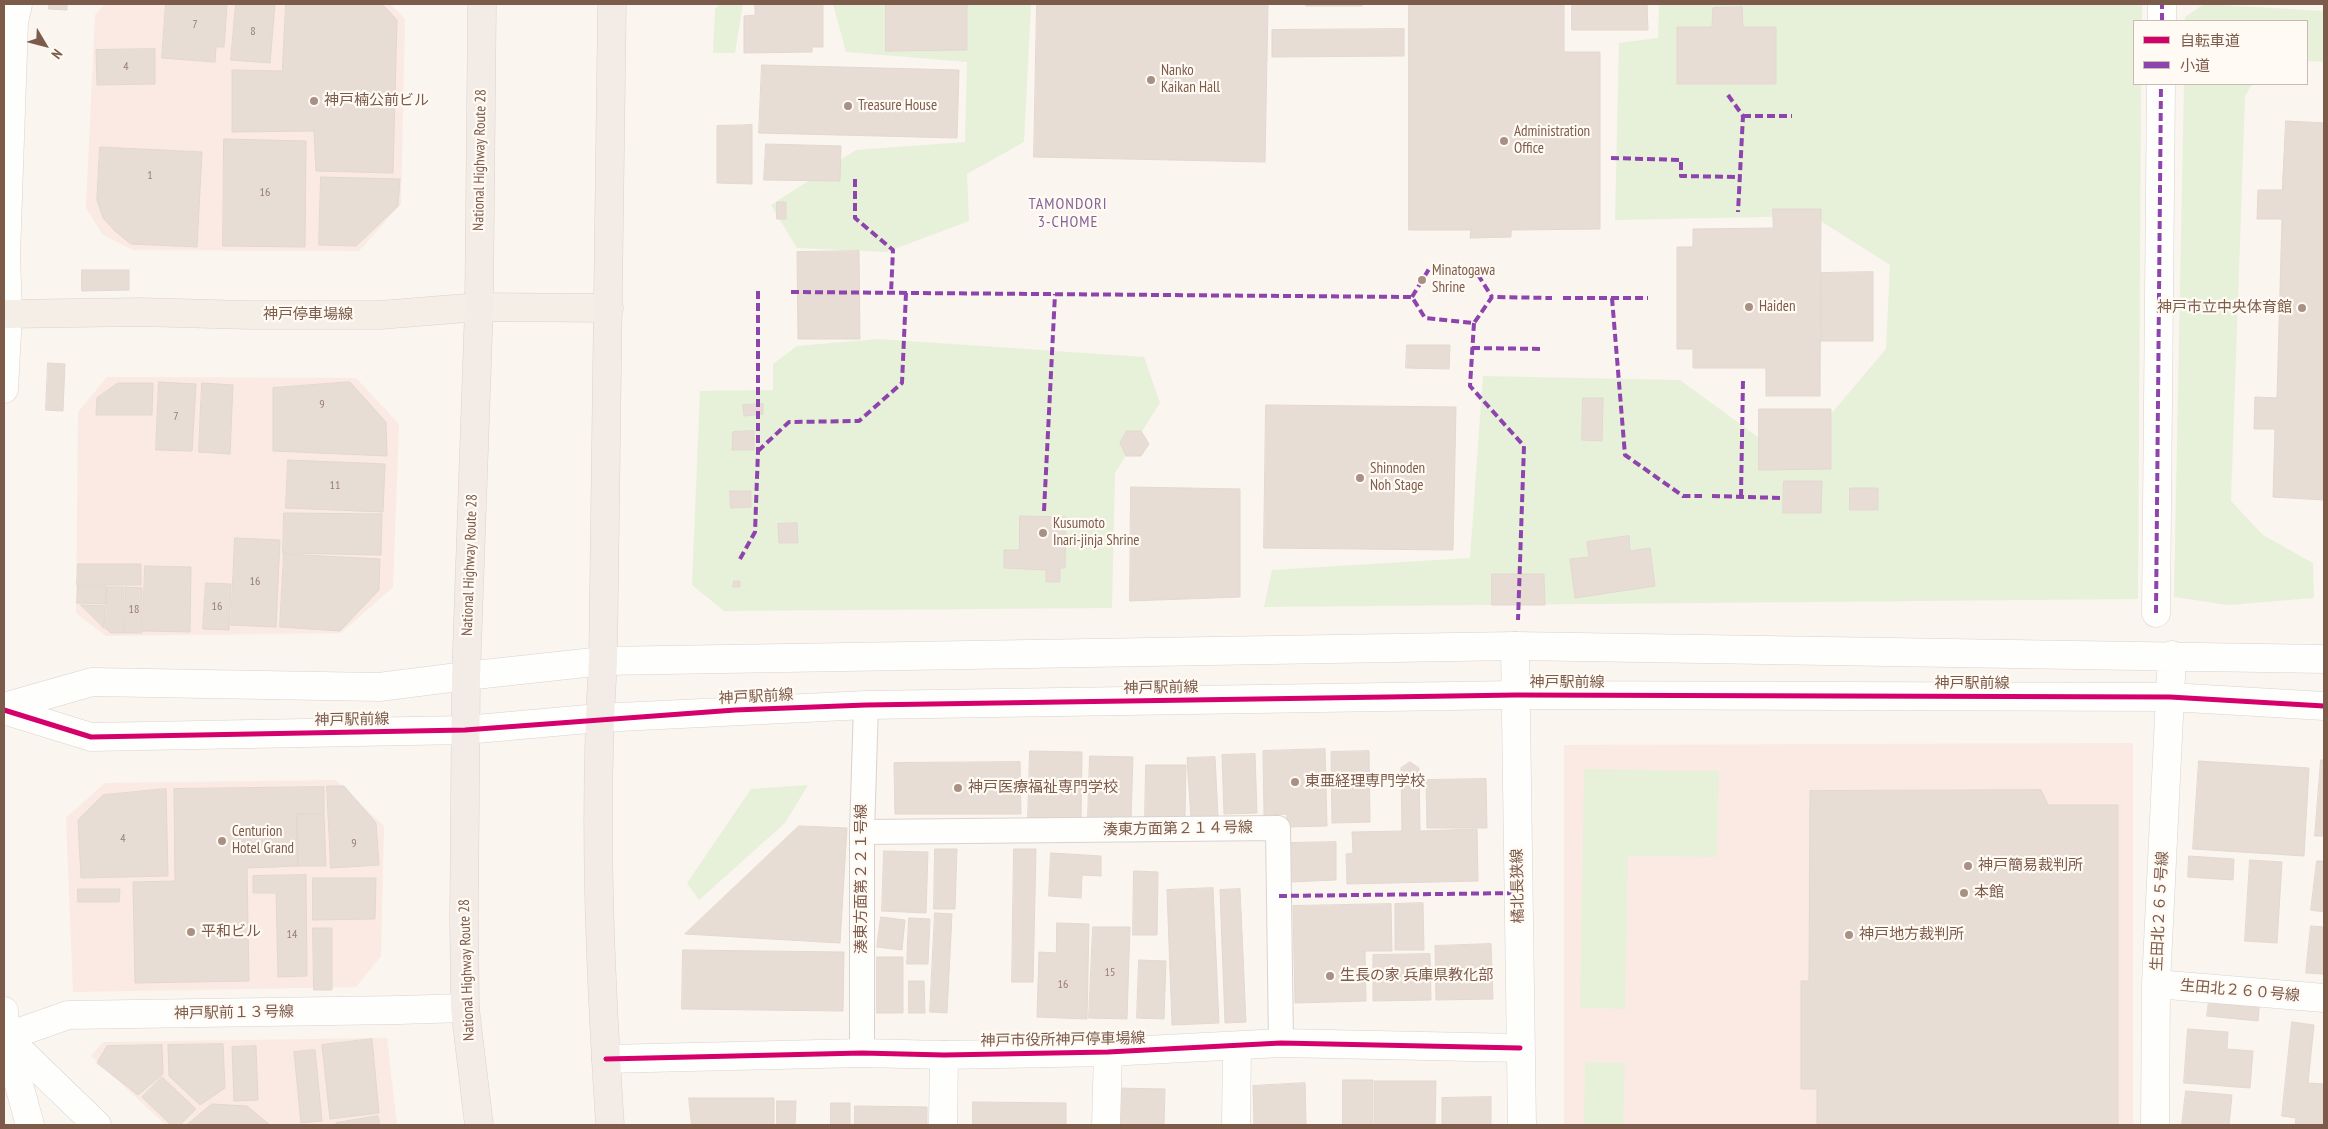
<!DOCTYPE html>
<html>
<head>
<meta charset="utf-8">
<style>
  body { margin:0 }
  #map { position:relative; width:2328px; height:1129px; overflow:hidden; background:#faf5ef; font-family:"PT Sans Narrow","Noto Sans JP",sans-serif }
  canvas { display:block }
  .frame { position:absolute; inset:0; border:5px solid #7c5b4b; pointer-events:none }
  .legend { position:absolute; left:2133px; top:20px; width:175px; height:65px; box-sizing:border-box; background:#fffaf3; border:1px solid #cbbab0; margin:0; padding:6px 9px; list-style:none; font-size:15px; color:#7c5b4b }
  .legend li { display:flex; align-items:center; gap:10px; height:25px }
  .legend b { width:25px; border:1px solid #cbbab0 }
  .north { position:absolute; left:20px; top:20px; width:50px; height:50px; -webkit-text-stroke:4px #fffaf3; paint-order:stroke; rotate:127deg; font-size:14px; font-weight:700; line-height:20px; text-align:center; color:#7c5b4b }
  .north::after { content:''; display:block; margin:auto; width:18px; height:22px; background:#7c5b4b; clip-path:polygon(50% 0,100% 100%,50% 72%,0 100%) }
</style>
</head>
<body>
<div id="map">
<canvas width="2328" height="1129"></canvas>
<div class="frame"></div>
<ul class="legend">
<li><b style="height:6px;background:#d6006c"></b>自転車道</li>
<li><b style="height:6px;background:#8e44ad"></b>小道</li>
</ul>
<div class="north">N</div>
</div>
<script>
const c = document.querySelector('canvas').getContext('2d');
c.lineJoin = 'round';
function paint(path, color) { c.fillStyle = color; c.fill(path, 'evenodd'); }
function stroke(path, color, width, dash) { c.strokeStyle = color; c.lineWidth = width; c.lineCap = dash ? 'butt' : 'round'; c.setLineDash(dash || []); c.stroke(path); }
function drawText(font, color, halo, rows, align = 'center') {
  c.font = font + ' "PT Sans Narrow","Noto Sans JP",sans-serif'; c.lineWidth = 4.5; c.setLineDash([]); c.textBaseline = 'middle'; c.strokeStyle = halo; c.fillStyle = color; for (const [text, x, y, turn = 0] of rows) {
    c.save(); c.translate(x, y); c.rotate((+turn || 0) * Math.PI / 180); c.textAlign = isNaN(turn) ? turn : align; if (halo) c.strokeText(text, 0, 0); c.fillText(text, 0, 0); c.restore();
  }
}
paint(new Path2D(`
  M105 4H390L405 19 401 204 359 251 133 250 103 235 86 208 95 15Z
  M107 377 356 378 399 424 393 587 341 633 106 636 76 613 78 412Z
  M2133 743V1125H1564V745Z
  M336 780 384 826 381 956 356 987 73 992 66 818 105 783Z
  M387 1038 397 1125H166L91 1056 103 1042Z`), '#faeae3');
paint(new Path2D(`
  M720 4H743L735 53H713L715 9Z
  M833 4H1031L1024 142 967 174 969 221 886 252 797 248 771 205 856 150 965 142 967 62 846 52Z
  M1659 4H2142V21H2134V84H2141L2138 599 1264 607 1272 570 1470 558 1483 376 1680 380 1762 440 1808 441 1886 349 1890 265 1813 216 1615 220 1619 43 1658 38Z
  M2204 4 2324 11V62L2307 61V21H2185V17Z
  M2184 84H2252L2245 96 2231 501 2263 535 2313 563 2314 598 2228 605 2174 597Z
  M878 339 1144 357 1160 403 1115 473 1112 608 724 611 692 585 700 391 773 390V364L797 346Z
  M1584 769 1719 771 1717 857 1628 856 1625 1009 1580 1008Z
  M808 785 785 823 699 900 687 883 751 789Z
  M1585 1062 1625 1063 1623 1125H1584Z`), '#e7f1d9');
const building = new Path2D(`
  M49 4H67V10L49 9Z
  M166 4H227L224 47H216L215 62 162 58Z
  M236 4H275L270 63 231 60Z
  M286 4H382L397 20 393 173 316 171 314 131 232 132V70L282 71Z
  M755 4H823V47H812V52L744 53V16L755 15Z
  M886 4H967V50L886 51Z
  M1037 4H1268L1265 162 1034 157Z
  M1306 4H1362V6H1306Z
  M1409 4H1564V52H1600V229L1511 230V237L1470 238 1471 230H1409Z
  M1572 4H1647L1648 30H1572Z
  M1742 7 1743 27H1776V84H1677V27H1712L1713 8Z
  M1404 29V56L1272 57V30Z
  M155 49V84L97 85 96 50Z
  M762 65 959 70 957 138 759 133Z
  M2286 121 2324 123V500L2273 497 2275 429H2254L2255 397 2277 398 2282 219H2257L2258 190H2282Z
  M752 125V184L717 183V126Z
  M224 139 306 141 305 247 223 246Z
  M766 144 841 146 840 181 764 180Z
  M100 147 202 152 197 247 131 244 115 231 103 218 97 200Z
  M321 177 400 179 398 206 356 246 319 245Z
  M777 202H786V219H777Z
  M1773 209H1821L1820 396H1766V368H1693V349H1677V247H1693V229L1773 228Z
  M859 251 860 339H798L797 252Z
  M82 270H129V290L82 291Z
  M1873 272V341H1821V273Z
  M1407 345H1450L1449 369 1406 368Z
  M48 363 65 364 63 411 46 410Z
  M159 382 196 384 192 451 156 450Z
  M350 382 386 422 387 456 273 451V388Z
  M118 383H153L152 415H96L97 398Z
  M202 383 233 385 230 454 199 452Z
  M1583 398H1603L1602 441 1582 440Z
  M763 404V414L744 416 743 405Z
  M1266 405 1456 407 1453 550 1264 548Z
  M1759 409H1831V469L1759 470Z
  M754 431V450H732L733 432Z
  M1127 431H1141L1149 444 1141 456H1126L1120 443Z
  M288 460 385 464 383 512 286 508Z
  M1784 481H1822L1821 513H1783Z
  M1131 487 1240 489V597L1130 601Z
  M1850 488H1878V510H1850Z
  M730 491H751V507L731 508Z
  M284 513 382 514 381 555 283 553Z
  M1020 516 1066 517 1065 568H1060V582H1046V570L1004 568V550H1019Z
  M797 523 798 543H779L778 524Z
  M1629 536 1630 551 1650 548 1655 586 1575 598 1570 559 1589 557 1587 542Z
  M235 538 280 540 276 627 231 625Z
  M284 554 380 559 379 590 340 631 280 627Z
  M78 564H141V585H77Z
  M145 566 191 567 190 632 143 631Z
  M1492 574H1544L1545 605H1492Z
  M734 581H740V587H733Z
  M206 583 231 584 229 630 203 629Z
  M78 586H106V604L77 603Z
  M107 587H124V633H111L106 629Z
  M126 587 142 588V633H125Z
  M81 605 105 606 104 628Z
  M1325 749 1327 826 1287 827V814L1264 815 1263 751Z
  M1030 751 1082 752 1081 819 1028 818Z
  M1369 751 1370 822 1332 823 1331 752Z
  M1255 754 1257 813 1224 814 1222 755Z
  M1090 756 1133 757 1131 819 1088 818Z
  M1215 757 1218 816 1191 818 1187 758Z
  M2321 760H2324V836H2315Z
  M2199 761 2309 768 2304 856 2193 849Z
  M1020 762 1021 814H895L894 763Z
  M1410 762 1419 768 1420 831 1477 829 1478 881 1347 884 1346 854 1353 853 1352 832 1402 831 1401 768Z
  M1146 765H1186L1185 819H1145Z
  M1486 779 1487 828H1427L1426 780Z
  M327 786H344L376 823 379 865 331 868Z
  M324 787V814H297L298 866 247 868 249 981 135 983 133 882 175 881 174 789Z
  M166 789 168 876 81 878 78 820 103 795Z
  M2041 790 2048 805H2118V1125H1817V1089H1801V981H1809L1810 791Z
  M297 814H324L326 866H298Z
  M799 826 847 828 840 943 685 934Z
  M1336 842V880L1290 882 1289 843Z
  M935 849H957L955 909H934Z
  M1014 849H1036L1033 982H1012Z
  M884 851 928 852 926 913 882 911Z
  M1051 853 1101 856V876L1082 875 1081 898 1049 896Z
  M2189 856 2234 859 2233 880 2188 877Z
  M2250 860 2282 862 2277 943 2245 941Z
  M2317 861H2324V912L2311 910Z
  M1134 871 1158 872 1157 935H1133Z
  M306 875 307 976 278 977 276 893H253V876Z
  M313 878H376L375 919 313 920Z
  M1213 888 1219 1023 1172 1025 1167 890Z
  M78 889H120L119 902H78Z
  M1240 889 1246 1022 1225 1023 1220 890Z
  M1423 903 1424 950H1395V904Z
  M1391 904 1392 951H1365L1366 1001 1295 1003 1293 906Z
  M935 913 952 914 947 1013 930 1012Z
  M881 917 905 920 902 950 877 947Z
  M909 918 930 919 928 964H907Z
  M1057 923 1089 924 1087 1019 1037 1017 1039 952 1056 953Z
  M2311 926 2324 927V974L2306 973Z
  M1093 927H1130L1127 1019 1089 1018Z
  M313 928H332V990H314Z
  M1491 944 1493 999 1436 1000 1435 946Z
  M683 950 844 952 843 1011 682 1009Z
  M1430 954 1431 1000 1373 1001V955Z
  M877 957H903V1013H877Z
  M1139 960 1166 961 1164 1019 1137 1018Z
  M909 981H924L925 1013H909Z
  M2210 994 2260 998 2258 1021 2207 1016Z
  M2292 1022 2314 1025 2308 1083 2324 1084V1125H2295L2296 1118 2282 1116Z
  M2188 1029 2228 1032 2227 1049 2253 1051 2250 1088 2184 1083Z
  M372 1039 379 1113 330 1119 322 1045Z
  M223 1044 225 1088 200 1105 169 1076 168 1045Z
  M162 1045 163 1074 138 1095 97 1063 107 1046Z
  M256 1046 258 1100 234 1101 232 1047Z
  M315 1050 322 1121 301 1123 294 1052Z
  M162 1077 196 1109 180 1125H171L142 1097Z
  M1343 1080H1373V1125H1343Z
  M1375 1081H1436L1435 1125H1375Z
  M1305 1083 1306 1125H1254L1253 1086Z
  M1116 1088 1165 1089 1164 1125H1115Z
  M2186 1091 2232 1095 2229 1125H2182Z
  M1491 1097V1125H1442V1098Z
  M689 1098H774V1125H692Z
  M777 1101H796L795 1125H777Z
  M973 1102 1066 1103V1125H973Z
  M831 1103H850V1125H831Z
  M212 1104 247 1106 270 1125H187Z
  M855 1106 927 1107V1125H855Z
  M378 1116 380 1125H336V1123Z`);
paint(building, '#e7ddd5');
stroke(building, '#e3d8d1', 1);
const service = new Path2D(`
  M862 832 1278 828 1281 1043
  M862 1053V832L866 705`);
const pedestrian = new Path2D(`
  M2162 21V4
  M2156 613 2161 84`);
const minor = new Path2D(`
  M466 676 603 661 1515 646 2324 659
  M599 718 866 705 1516 695 2170 697 2324 706
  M2156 984 2324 998
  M6 1037 97 1125
  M943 1125 944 1055
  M1106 1125 1108 1052
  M1236 1125 1237 1046
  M2155 1125 2156 984 2172 655`);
const tertiary = new Path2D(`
  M4 389 8 314 6 255 14 22 18 4
  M1515 646 1522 1125
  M4 707 92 682 379 687 466 676
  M4 710 91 737 465 730 599 718
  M4 1011 6 1037 30 1125
  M6 1037 68 1015 399 1010 465 1008
  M606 1059 862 1053 944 1055 1108 1052 1281 1043 1520 1048`);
const primary = new Path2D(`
  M8 314 140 312 249 315H380L479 307 609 308`);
const trunk = new Path2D(`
  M479 1125 465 1008 464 917 466 676 479 307 482 4
  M610 1125C600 971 593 815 603 661L612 4`);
stroke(service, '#dad2cd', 26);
stroke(pedestrian, '#dad2cd', 29);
stroke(minor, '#dad2cd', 29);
stroke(tertiary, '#dad2cd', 29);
stroke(primary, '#dbd1cb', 29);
stroke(trunk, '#dbd1cb', 29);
stroke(service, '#fefefd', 24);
stroke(pedestrian, '#fefefd', 28);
stroke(minor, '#fefefd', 28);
stroke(tertiary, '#fefefd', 28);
stroke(primary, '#f4eee6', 28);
stroke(trunk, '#f3ece6', 28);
stroke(new Path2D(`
  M2162 21V4
  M1728 95 1743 116 1738 212
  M1743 116H1792
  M1611 158 1681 160V176L1739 177
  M855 179V218L893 250 891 293
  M791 292 1412 297 1425 318 1474 323 1492 297 1552 298
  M1412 297 1429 269 1475 270 1492 297
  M1563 298H1648
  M1612 298 1625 455 1683 496H1702
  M1474 323 1470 386 1524 446 1518 620
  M1472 348 1543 349
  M758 451 789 422 859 421 902 383 906 293
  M1712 496 1781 498
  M1741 497 1743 379
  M1044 511 1055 294
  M740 559 755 532 758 451V291
  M2156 613 2161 84
  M1279 896 1519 893`), '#8e44ad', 4, [8, 4]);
stroke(new Path2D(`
  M4 710 91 737 465 730 735 710 866 705 1516 695 2170 697 2324 706
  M606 1059 862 1053 944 1055 1108 1052 1281 1043 1520 1048`), '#d6006c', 5);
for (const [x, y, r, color] of [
  [1151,80,5,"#a89184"],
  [314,101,5,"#a89184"],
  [848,106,5,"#a89184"],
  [1504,141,5,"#a89184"],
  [1422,280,5,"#a89184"],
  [1749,307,5,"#a89184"],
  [2302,308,5,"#a89184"],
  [1360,478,5,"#a89184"],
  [1043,533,5,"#a89184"],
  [1295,782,5,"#a89184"],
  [958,788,5,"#a89184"],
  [222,841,5,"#a89184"],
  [1968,866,5,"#a89184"],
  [1964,893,5,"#a89184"],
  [191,932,5,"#a89184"],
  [1849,935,5,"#a89184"],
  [1330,976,5,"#a89184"]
]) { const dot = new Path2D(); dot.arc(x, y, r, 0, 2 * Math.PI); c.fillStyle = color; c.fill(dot); stroke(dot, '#fffaf3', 2); }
drawText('12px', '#987e70', null, [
  ["7",195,25],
  ["8",253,32],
  ["4",126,67],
  ["1",150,176],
  ["16",265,193],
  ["9",322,405],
  ["7",176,417],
  ["11",335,486],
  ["16",255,582],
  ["16",217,607],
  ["18",134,610],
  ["4",123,839],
  ["9",354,844],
  ["14",292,935],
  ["15",1110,973],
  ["16",1063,985]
]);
drawText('15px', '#7c5b4b', '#fffaf3', [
  ["Nanko",1161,71],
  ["Kaikan Hall",1161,88],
  ["神戸楠公前ビル",324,101],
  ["Treasure House",858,106],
  ["Administration",1514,132],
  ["Office",1514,149],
  ["Minatogawa",1432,271],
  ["Shrine",1432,288],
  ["Haiden",1759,307],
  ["神戸市立中央体育館",2292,308,"right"],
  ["Shinnoden",1370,469],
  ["Noh Stage",1370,486],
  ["Kusumoto",1053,524],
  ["Inari-jinja Shrine",1053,541],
  ["東亜経理専門学校",1305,782],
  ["神戸医療福祉専門学校",968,788],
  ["Centurion",232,832],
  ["Hotel Grand",232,849],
  ["神戸簡易裁判所",1978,866],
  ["本館",1974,893],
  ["平和ビル",201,932],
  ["神戸地方裁判所",1859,935],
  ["生長の家 兵庫県教化部",1340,976]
], 'left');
drawText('15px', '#7c5b4b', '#fffaf3', [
  ["National Highway Route 28",480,160,-89],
  ["神戸停車場線",308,315],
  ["National Highway Route 28",470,565,-88],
  ["神戸駅前線",1567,683],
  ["神戸駅前線",1972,684],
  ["神戸駅前線",1161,688,-1],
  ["神戸駅前線",756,697,-3],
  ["神戸駅前線",352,720,-1],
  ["湊東方面第２１４号線",1178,829,-1],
  ["湊東方面第２２１号線",862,879,-90],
  ["橘北長狭線",1518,886,-91],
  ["生田北２６５号線",2160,911,-87],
  ["National Highway Route 28",467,970,-92],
  ["生田北２６０号線",2240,991,5],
  ["神戸駅前１３号線",234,1013,-1],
  ["神戸市役所神戸停車場線",1063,1040,-1]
]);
c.letterSpacing = '1px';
drawText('16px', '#856398', '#fffaf3', [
  ["TAMONDORI",1068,204],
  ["3-CHOME",1068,222]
]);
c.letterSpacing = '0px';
</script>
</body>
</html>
